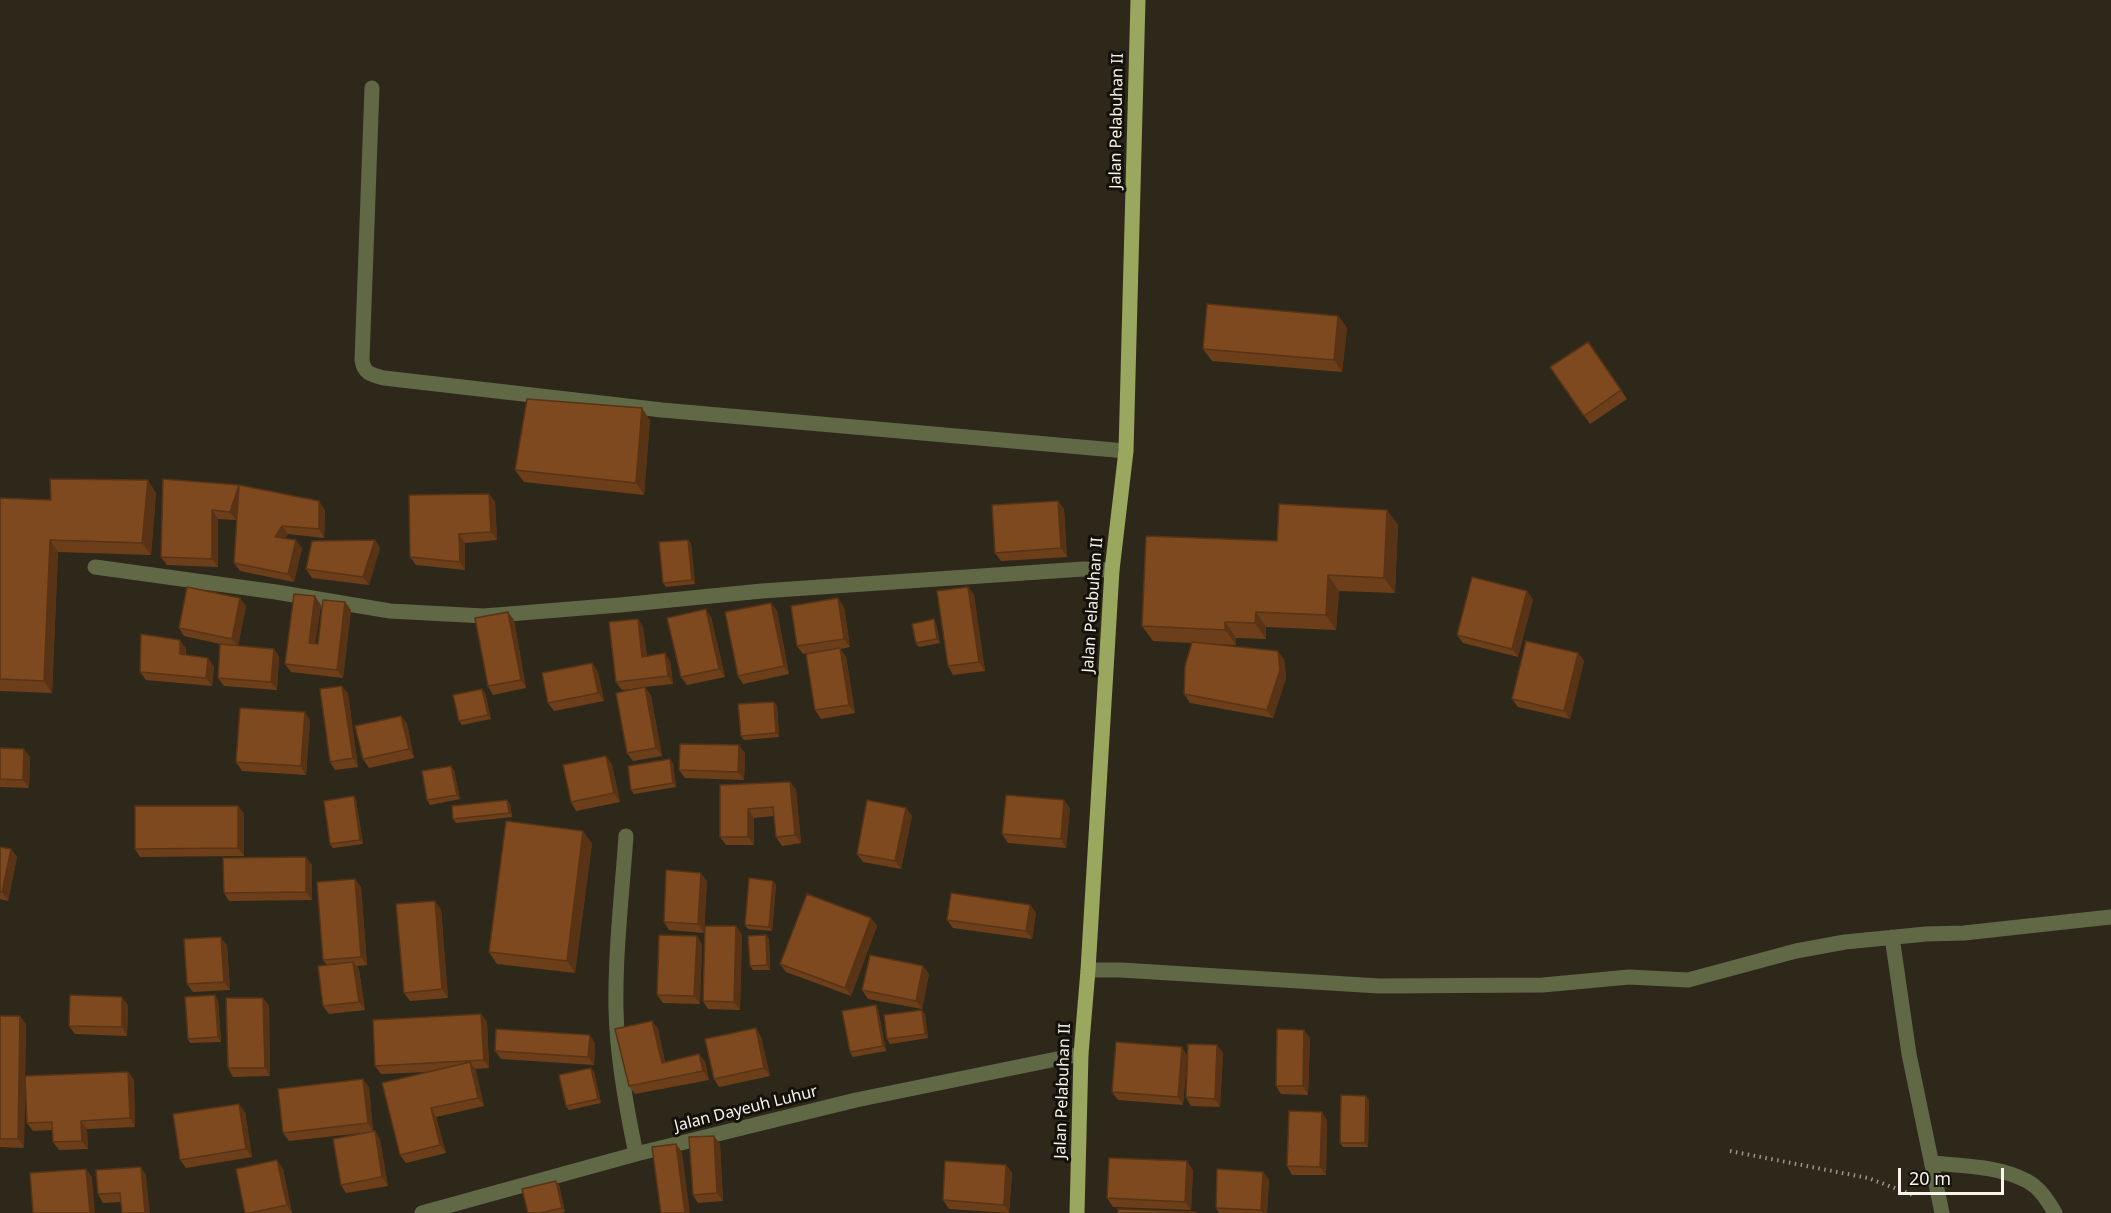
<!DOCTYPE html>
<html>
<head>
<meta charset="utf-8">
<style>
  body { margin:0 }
  #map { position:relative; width:2111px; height:1213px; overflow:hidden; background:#2e281b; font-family:"Noto Sans",sans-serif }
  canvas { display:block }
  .scale { position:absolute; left:1898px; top:1168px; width:106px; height:27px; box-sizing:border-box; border:3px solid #f8f4eb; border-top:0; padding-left:8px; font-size:18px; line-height:21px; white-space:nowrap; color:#f8f4eb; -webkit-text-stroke:4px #14110b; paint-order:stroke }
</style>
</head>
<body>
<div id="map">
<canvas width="2111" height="1213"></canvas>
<div class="scale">20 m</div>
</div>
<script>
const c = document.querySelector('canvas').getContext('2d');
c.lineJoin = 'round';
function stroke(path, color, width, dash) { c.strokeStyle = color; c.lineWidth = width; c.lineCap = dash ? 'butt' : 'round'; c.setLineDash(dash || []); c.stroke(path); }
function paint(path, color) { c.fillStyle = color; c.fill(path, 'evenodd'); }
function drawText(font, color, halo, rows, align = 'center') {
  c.font = font + ' "Noto Sans",sans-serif'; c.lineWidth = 6; c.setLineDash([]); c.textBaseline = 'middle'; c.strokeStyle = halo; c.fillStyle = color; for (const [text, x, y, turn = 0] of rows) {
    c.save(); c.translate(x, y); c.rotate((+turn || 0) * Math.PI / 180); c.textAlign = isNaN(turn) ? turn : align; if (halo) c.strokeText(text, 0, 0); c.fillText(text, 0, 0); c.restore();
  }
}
stroke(new Path2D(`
  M1730 1151 1868 1178 1913 1195`), '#9c978c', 4, [1.5, 4.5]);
stroke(new Path2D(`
  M372 88 362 360C364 374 372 375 384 378L662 410 1126 451
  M95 567 276 592 390 611 484 616 620 605 762 591 1083 569 1112 570
  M626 836C622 894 615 952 616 1009 617 1058 626 1107 636 1154
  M1892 937 1909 1054 1942 1213
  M1088 970H1121L1379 986 1543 985 1629 977 1688 980 1796 951 1845 942 1926 934 1964 933 2111 917
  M1933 1163C1964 1166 1999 1166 2027 1181 2040 1188 2048 1201 2055 1213
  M422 1213 636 1154 856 1100 1081 1054`), '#616846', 15);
stroke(new Path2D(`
  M1077 1213 1081 1054 1088 970 1112 570 1126 451 1138 0`), '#9aa75e', 15);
paint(new Path2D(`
  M1338 316 1347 328 1342 372 1212 361 1203 349Z
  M1588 342 1627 399 1590 424 1550 367Z
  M650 420 644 495 524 482 515 470Z
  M163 479 325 510 324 538 288 534 285 538 302 548 294 582 240 571 234 563 237 516 236 520 218 519V567L167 565 161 557Z
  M156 493 151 555 58 552 52 693 0 691V498L51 500Z
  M489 494 495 502 497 540 465 543V570L416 565 410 557Z
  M1058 501 1064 509 1067 557 1001 561 995 553Z
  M1387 510 1398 525 1395 593 1339 591 1336 630 1266 627V639L1236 638V645L1213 644 1284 659 1286 678 1273 718 1190 703 1184 694 1192 643 1153 641 1142 626 1277 541Z
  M375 540 380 548 369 585 312 578 306 569Z
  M688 540 691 544 695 584 666 587 663 583Z
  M968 587 974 595 985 671 953 675 948 666Z
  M1533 599 1518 657 1463 643 1457 635Z
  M345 602 351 610 343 678 291 672 285 664 321 605 315 644H318Z
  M771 603 777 611 789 674 743 684 738 676Z
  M246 606 238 646 274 649 279 657 277 690 224 686 218 678 225 645 184 636 179 628Z
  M844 607 850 647 840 649 846 657 855 713 821 719 815 710 828 650 803 654 797 646Z
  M711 617 725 677 687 685 681 677Z
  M638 619 643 627 647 656 670 661 673 684 645 687 651 696 662 756 633 761 627 753 640 688 622 690 616 682Z
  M934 619 936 624 940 643 919 647 916 643Z
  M514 620 526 688 493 695 488 686Z
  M186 648V655L214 666 212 686 146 680 140 672Z
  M1578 653 1584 661 1570 719 1518 707 1512 699Z
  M592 663 598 672 604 701 554 711 548 703Z
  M342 686 348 694 358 767 335 770 330 762Z
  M482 689 485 693 491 719 462 725 459 721Z
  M774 702 777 706 779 737 744 740 741 736Z
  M401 716 407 724 414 758 369 768 363 759Z
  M310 720 306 775 242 771 236 762Z
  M0 748 30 757 29 788 0 787Z
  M745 753 744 780 685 778 679 770Z
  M606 756 612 765 620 802 576 811 571 802Z
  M673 763 676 787 634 794 631 790Z
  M454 770 460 799 430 805 427 800Z
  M790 782 796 790 801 843 782 846 776 837 774 816 754 818V845H726L720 837V785Z
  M354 796 356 800 363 844 333 848 330 844Z
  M510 804 512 817 456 823 453 819Z
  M238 806 244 814V856L140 857 135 849Z
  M906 808 912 816 901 869 863 862 857 854Z
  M1070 808 1066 848 1008 843 1002 834Z
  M592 843 575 973 497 964 489 952Z
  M0 847 11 849 17 857 8 901 0 899Z
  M312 865V900L229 901 224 893Z
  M707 881 704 933 669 930 664 922Z
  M773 881 776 885 772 931 748 929 745 925Z
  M361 887 367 965 357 966 359 970 365 1010 329 1014 323 1006 327 965 323 960Z
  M1030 905 1036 913 1032 939 953 928 947 920Z
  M441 909 448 998 410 1001 404 993Z
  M871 918 877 926 851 996 786 972 780 964Z
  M736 926 742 935 740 1010 708 1009 703 1001Z
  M766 935 769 939 770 970H753L750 966Z
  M702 944 700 1004 663 1003 657 995Z
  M227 945 230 990 193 992 187 984Z
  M923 966 929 974 922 1009 868 999 862 990Z
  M263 998 269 1006 270 1076 233 1077 228 1068Z
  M218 1000 221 1042 190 1043 188 1039Z
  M128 1005 127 1036 75 1034 69 1026Z
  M878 1009 886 1051 853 1057 850 1052Z
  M481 1014 487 1022 489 1068 475 1069 484 1106 436 1117 446 1153 406 1163 400 1155 429 1072 381 1074 375 1066Z
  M925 1014 928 1038 890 1044 887 1039Z
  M0 1016 26 1024 25 1076 128 1072 134 1080 135 1127 87 1129 88 1149 59 1150 53 1142 52 1130 33 1131 27 1123 25 1080 24 1148 0 1147Z
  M652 1021 658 1029 665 1062 699 1054 705 1062 709 1080 635 1094 629 1086Z
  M756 1028 761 1037 770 1076 719 1087 714 1079Z
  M1310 1038 1308 1095 1281 1094 1276 1086Z
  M595 1043 594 1065 501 1059 495 1051Z
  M1182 1047 1187 1056 1183 1105 1118 1100 1112 1092Z
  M1223 1053 1220 1107 1191 1106 1186 1097Z
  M591 1068 594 1072 601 1103 569 1110 566 1106Z
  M369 1087 373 1132 375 1131 380 1140 388 1186 346 1193 341 1185 372 1132 289 1141 283 1133Z
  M1369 1100 1368 1147H1343L1340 1143Z
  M245 1112 252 1157 186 1168 180 1160Z
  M1327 1120 1326 1175H1292L1287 1166Z
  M714 1136 720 1144 723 1201 698 1203 693 1195Z
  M1006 1165 1012 1173 1009 1213 949 1209 943 1200Z
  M283 1169 292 1213H245Z
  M1193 1170 1191 1210 1113 1207 1107 1198Z
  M1263 1172 1269 1180 1267 1213H1219L1216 1208Z
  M146 1175 121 1202 103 1203 98 1194Z
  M559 1185 565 1212 561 1213H528Z`), '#6c3f1a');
paint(new Path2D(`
  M1338 316 1347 328 1342 372 1334 360Z
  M642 408 650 420 644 495 636 483Z
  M148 480 156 493 151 555 142 543Z
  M239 485 245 493 236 520 230 512Z
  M489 494 495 502 497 540 491 532Z
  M319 501 325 510 324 538 319 529Z
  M1058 501 1064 509 1067 557 1061 548Z
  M212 510 218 519V567L212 559Z
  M1387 510 1398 525 1395 593 1384 578Z
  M282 526 288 534 281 545 275 537Z
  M459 534 465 543V570L460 562Z
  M50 540 58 552 52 693 44 681Z
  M296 540 302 548 294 582 288 574Z
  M375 540 380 548 369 585 363 577Z
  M688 540 691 544 695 584 692 580Z
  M1328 575 1339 591 1336 630 1326 615Z
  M968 587 974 595 985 671 979 662Z
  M1527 591 1533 599 1518 657 1512 649Z
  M315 596 321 605 314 651 309 643Z
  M240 598 246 606 238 647 232 639Z
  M838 598 844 607 850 647 844 639Z
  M345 602 351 610 343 678 337 670Z
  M771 603 777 611 789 674 784 666Z
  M706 609 711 617 725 677 719 669Z
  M508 612 514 620 526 688 521 680Z
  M1256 612 1266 627V639L1255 623Z
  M638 619 643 627 648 665 642 657Z
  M934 619 936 624 940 643 937 639Z
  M1225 622 1236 638V645L1225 630Z
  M180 640 186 648V663L180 654Z
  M840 648 846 657 855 713 849 705Z
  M274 649 279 657 277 690 271 682Z
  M1278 651 1284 659 1286 678 1273 718 1267 710Z
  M665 653 670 661 673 684 668 676Z
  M1578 653 1584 661 1570 719 1564 711Z
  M208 658 214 666 212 686 206 678Z
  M592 663 598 672 604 701 598 693Z
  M342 686 348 694 358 767 353 758Z
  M645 687 651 696 662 756 656 748Z
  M482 689 485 693 491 719 488 715Z
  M774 702 777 706 779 737 776 733Z
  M305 712 310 720 306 775 301 766Z
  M401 716 407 724 414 758 409 749Z
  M739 745 745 753 744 780 738 772Z
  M24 749 30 757 29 788 23 780Z
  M606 756 612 765 620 802 614 793Z
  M670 759 673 763 676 787 673 783Z
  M451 766 454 770 460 799 457 795Z
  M790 782 796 790 801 843 795 835Z
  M354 796 356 800 363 844 360 840Z
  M507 800 510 804 512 817 509 813Z
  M1064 800 1070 808 1066 848 1061 839Z
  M238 806 244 814V856L238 848Z
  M906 808 912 816 901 869 895 861Z
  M748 809 754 818V845L748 837Z
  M583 831 592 843 575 973 567 961Z
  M11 849 17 857 8 901 2 892Z
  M306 857 312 865V900L306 892Z
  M701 873 707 881 704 933 698 924Z
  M355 879 361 887 367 965 361 957Z
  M773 881 776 885 772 931 769 927Z
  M435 901 441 909 448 998 442 989Z
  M1030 905 1036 913 1032 939 1026 931Z
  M871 918 877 926 851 996 845 988Z
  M736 926 742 935 740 1010 734 1002Z
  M766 935 769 939 770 970 767 965Z
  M697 936 702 944 700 1004 694 996Z
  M221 937 227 945 230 990 224 982Z
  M353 962 359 970 365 1010 359 1002Z
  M923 966 929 974 922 1009 916 1001Z
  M215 995 218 1000 221 1042 218 1037Z
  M122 997 128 1005 127 1036 122 1027Z
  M263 998 269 1006 270 1076 265 1068Z
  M876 1005 878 1009 886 1051 883 1046Z
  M922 1010 925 1014 928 1038 925 1034Z
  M481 1014 487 1022 489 1068 484 1060Z
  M20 1016 26 1024 24 1148 18 1139Z
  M652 1021 658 1029 667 1071 662 1063Z
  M756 1028 761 1037 770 1076 764 1068Z
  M1304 1030 1310 1038 1308 1095 1303 1086Z
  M590 1035 595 1043 594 1065 588 1057Z
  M1217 1045 1223 1053 1220 1107 1215 1099Z
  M1182 1047 1187 1056 1183 1105 1178 1097Z
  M699 1054 705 1062 709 1080 703 1071Z
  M470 1062 476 1070 484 1106 478 1098Z
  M591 1068 594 1072 601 1103 598 1099Z
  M128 1072 134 1080 135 1127 130 1118Z
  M363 1079 369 1087 373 1132 368 1123Z
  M1366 1096 1369 1100 1368 1147 1365 1143Z
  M239 1104 245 1112 252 1157 246 1149Z
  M431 1108 436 1117 446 1153 440 1145Z
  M1322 1112 1327 1120 1326 1175 1320 1167Z
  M81 1121 87 1129 88 1149 82 1141Z
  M375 1131 380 1140 388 1186 382 1177Z
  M714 1136 720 1144 723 1201 717 1193Z
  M676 1144 682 1152 690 1213H685Z
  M277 1160 283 1169 292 1213 287 1205Z
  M1187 1161 1193 1170 1191 1210 1185 1202Z
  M1006 1165 1012 1173 1009 1213 1004 1205Z
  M141 1167 146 1175 150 1213H145Z
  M86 1169 92 1177 95 1213H90Z
  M1263 1172 1269 1180 1267 1213H1263L1261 1210Z
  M556 1181 559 1185 565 1212 562 1208Z`), '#583315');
const building = new Path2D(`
  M1207 304 1338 316 1334 360 1203 349Z
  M1588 342 1621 390 1584 416 1550 367Z
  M527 399 642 408 636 483 515 470Z
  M50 479 148 480 142 543 50 540 44 681 0 679V498L51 500Z
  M163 479 239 485 230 512 212 510V559L161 557Z
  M239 485 319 501V529L282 526 275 537 296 540 288 574 234 563Z
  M489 494 491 532 459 534 460 562 410 557 409 495Z
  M1058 501 1061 548 995 553 992 505Z
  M1279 504 1387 510 1384 578 1328 575 1326 615 1256 612 1255 623 1225 622V630L1142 626 1146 536 1277 541Z
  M375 540 363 577 306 569 312 541Z
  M688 540 692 580 663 583 659 542Z
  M1472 577 1527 591 1512 649 1457 635Z
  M187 587 240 598 232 639 179 628Z
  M968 587 979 662 948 666 937 591Z
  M294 594 315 596 309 643 318 644 323 600 345 602 337 670 285 664Z
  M838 598 844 639 797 646 791 606Z
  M771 603 784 666 738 676 725 612Z
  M706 609 719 669 681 677 667 618Z
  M508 612 521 680 488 686 475 618Z
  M638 619 642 657 665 653 668 676 616 682 609 622Z
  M934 619 937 639 916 643 912 624Z
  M141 634 180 640V654L208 658 206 678 140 672Z
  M1526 641 1578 653 1564 711 1512 699Z
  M1192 642 1278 651 1280 670 1267 710 1184 694 1185 666Z
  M220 644 274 649 271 682 218 678Z
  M840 648 849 705 815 710 806 654Z
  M592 663 598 693 548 703 542 673Z
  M342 686 353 758 330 762 320 689Z
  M645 687 656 748 627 753 616 693Z
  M482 689 488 715 459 721 453 695Z
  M774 702 776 733 741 736 738 704Z
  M240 708 305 712 301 766 236 762Z
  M401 716 409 749 363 759 355 726Z
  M680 744 739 745 738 772 679 770Z
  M0 748 24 749 23 780 0 779Z
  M606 756 614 793 571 802 563 765Z
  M670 759 673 783 631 790 628 766Z
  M451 766 457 795 427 800 422 771Z
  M790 782 795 835 776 837 773 807 748 809V837H720V785Z
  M1006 795 1064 800 1061 839 1002 834Z
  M354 796 360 840 330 844 324 801Z
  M507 800 509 813 453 819 452 806Z
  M867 800 906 808 895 861 857 854Z
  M135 806H238V848L135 849Z
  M506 821 583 831 567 961 489 952Z
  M0 847 11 849 2 892H0Z
  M306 857V892L224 893 223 858Z
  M666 870 701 873 698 924 664 922Z
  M749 878 773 881 769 927 745 925Z
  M355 879 361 957 323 960 317 882Z
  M951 893 1030 905 1026 931 947 920Z
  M807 894 871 918 845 988 780 964Z
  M435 901 442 989 404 993 396 904Z
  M705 926H736L734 1002 703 1001Z
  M659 935 697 936 694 996 657 995Z
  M766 935 767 965 750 966 748 936Z
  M221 937 224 982 187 984 184 939Z
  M870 955 923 966 916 1001 862 990Z
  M353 962 359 1002 323 1006 318 966Z
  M70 995 122 997V1027L69 1026Z
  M215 995 218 1037 188 1039 185 997Z
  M226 998H263L265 1068H228Z
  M876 1005 883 1046 850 1052 842 1011Z
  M922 1010 925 1034 887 1039 884 1015Z
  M481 1014 484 1060 375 1066 373 1020Z
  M0 1016H20L18 1139H0Z
  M652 1021 662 1063 699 1054 703 1071 629 1086 615 1029Z
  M756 1028 764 1068 714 1079 705 1039Z
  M496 1029 590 1035 588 1057 495 1051Z
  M1277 1029 1304 1030 1303 1086H1276Z
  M1116 1042 1182 1047 1178 1097 1112 1092Z
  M1188 1044 1217 1045 1215 1099 1186 1097Z
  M470 1062 478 1098 431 1108 440 1145 400 1155 382 1083Z
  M591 1068 598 1099 566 1106 559 1075Z
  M128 1072 130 1118 81 1121 82 1141 53 1142 52 1122 27 1123 25 1076Z
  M363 1079 368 1123 283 1133 278 1089Z
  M1341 1095 1366 1096 1365 1143H1340Z
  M239 1104 246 1149 180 1160 173 1114Z
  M1289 1111 1322 1112 1320 1167 1287 1166Z
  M375 1131 382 1177 341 1185 333 1139Z
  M714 1136 717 1193 693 1195 689 1137Z
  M676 1144 685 1213H661L652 1147Z
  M1109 1158 1187 1161 1185 1202 1107 1198Z
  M277 1160 287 1205 250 1213H245L236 1169Z
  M945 1161 1006 1165 1004 1205 943 1200Z
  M141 1167 145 1213H122L120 1193 98 1194 96 1170Z
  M86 1169 90 1213H33L30 1173Z
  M1217 1169 1263 1172 1261 1210 1216 1208Z
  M556 1181 562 1208 540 1213H528L522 1189Z
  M1118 1209 1196 1212V1213H1118Z`);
paint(building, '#7e491e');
stroke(building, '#583315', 1.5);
drawText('16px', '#f8f4eb', '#14110b', [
  ["Jalan Pelabuhan II",1117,121,-89],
  ["Jalan Pelabuhan II",1093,605,-86],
  ["Jalan Pelabuhan II",1063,1091,-88],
  ["Jalan Dayeuh Luhur",746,1109,-14]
]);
</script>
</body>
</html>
